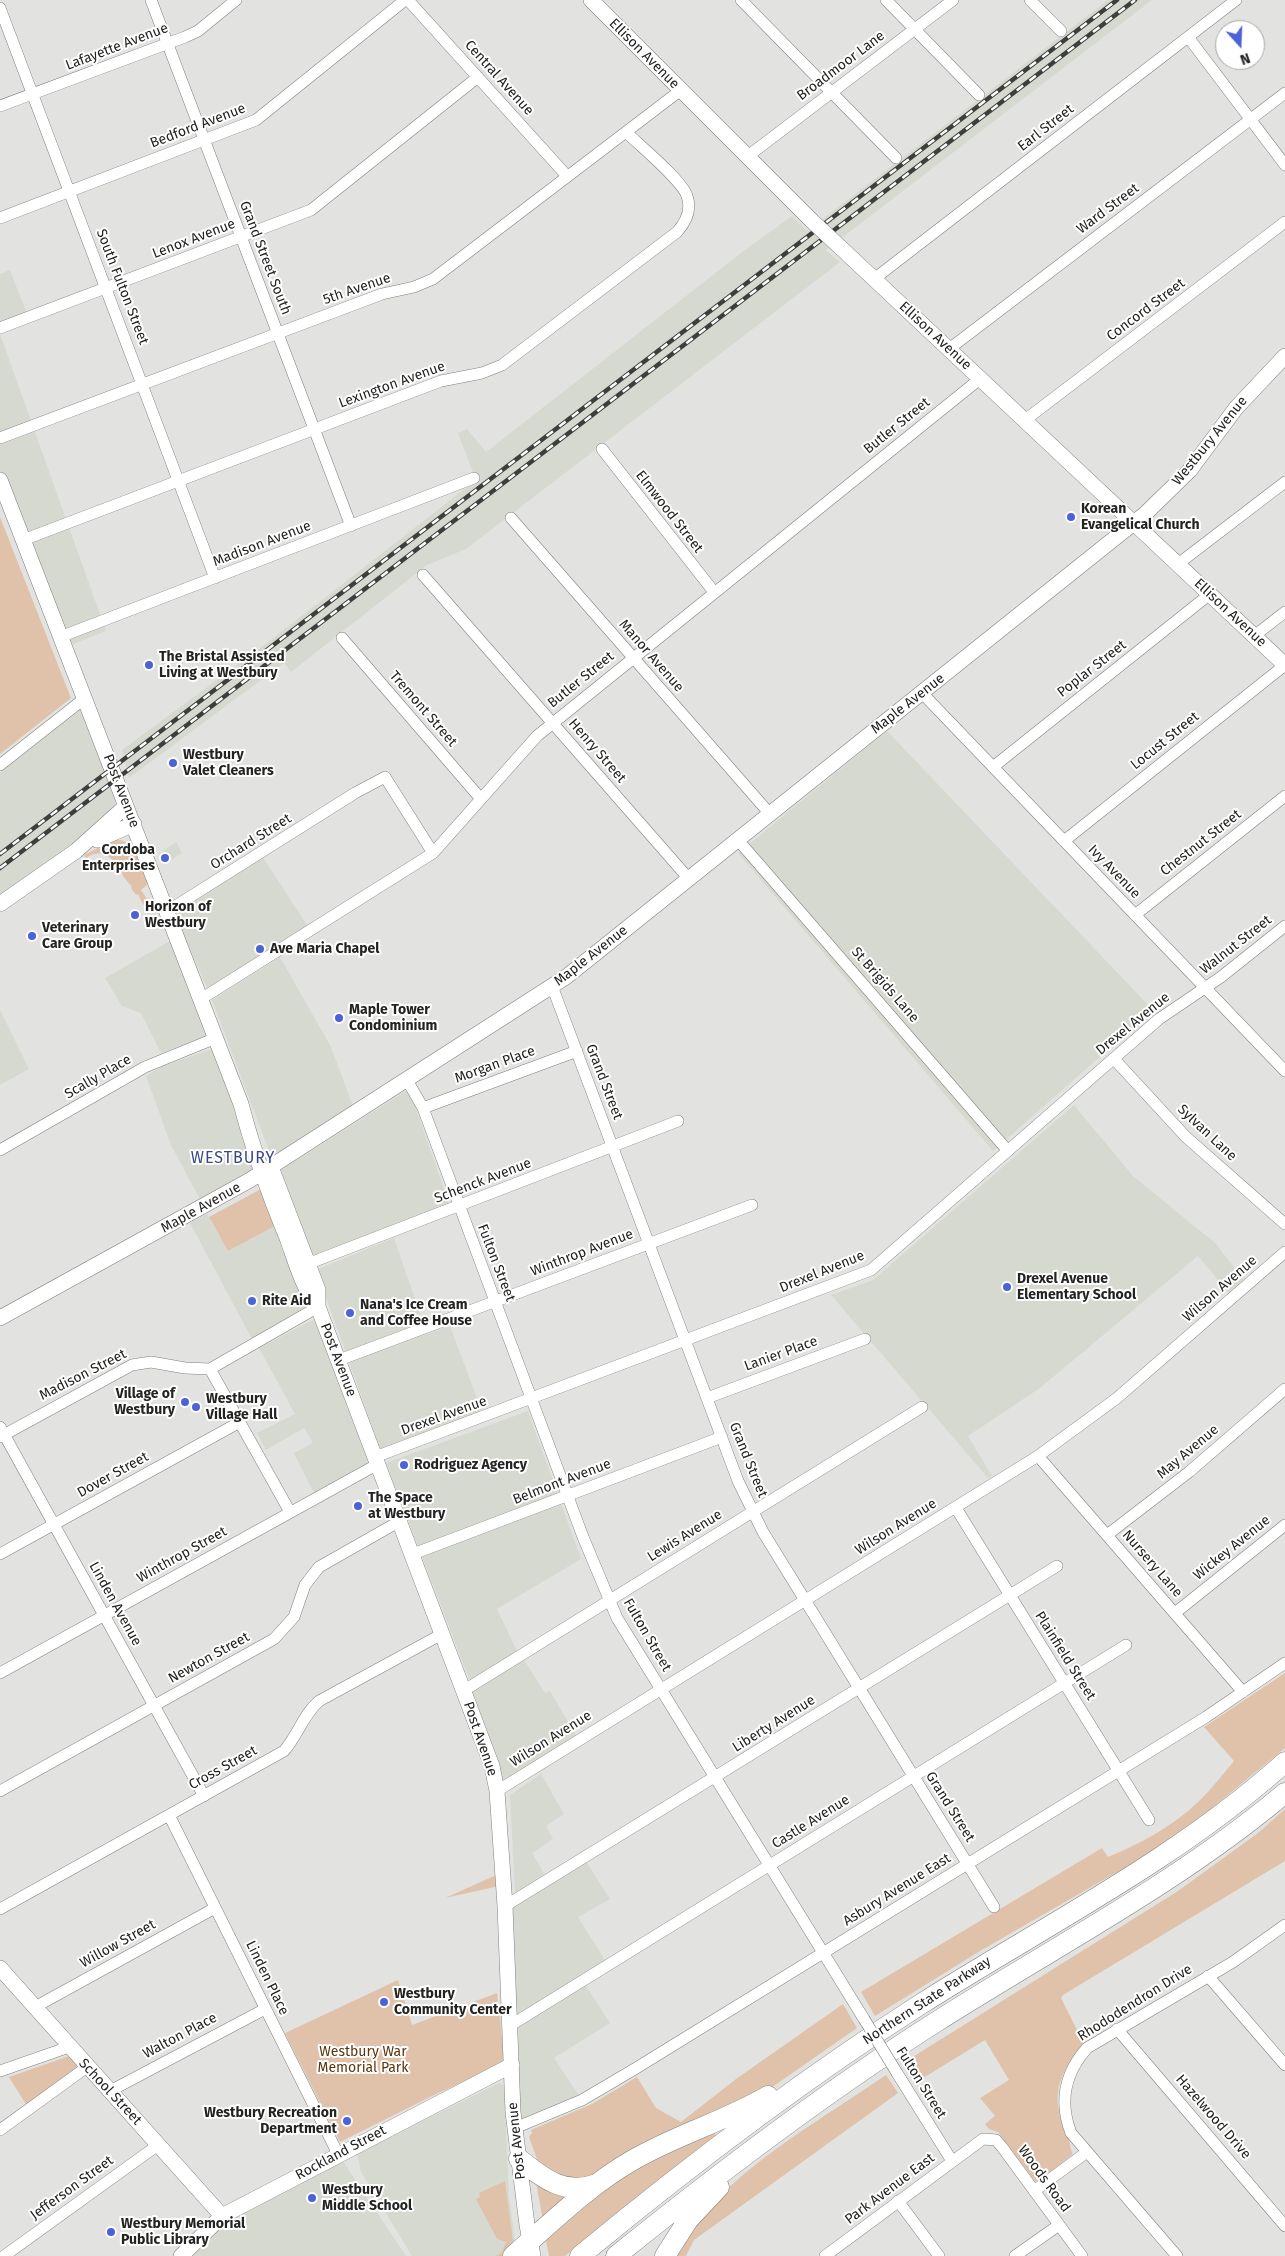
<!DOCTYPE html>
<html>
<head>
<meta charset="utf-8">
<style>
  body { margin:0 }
  #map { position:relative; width:1285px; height:2256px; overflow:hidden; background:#e2e3e0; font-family:"Fira Sans",sans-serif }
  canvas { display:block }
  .north { position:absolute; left:1215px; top:20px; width:50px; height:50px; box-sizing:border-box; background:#fff; border:1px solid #a7a7a7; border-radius:50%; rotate:160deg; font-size:14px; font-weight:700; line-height:20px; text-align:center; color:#232322 }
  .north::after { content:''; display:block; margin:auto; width:18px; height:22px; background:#4c63d8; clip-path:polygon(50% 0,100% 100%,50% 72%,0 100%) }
</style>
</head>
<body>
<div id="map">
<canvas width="1285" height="2256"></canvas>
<div class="north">N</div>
</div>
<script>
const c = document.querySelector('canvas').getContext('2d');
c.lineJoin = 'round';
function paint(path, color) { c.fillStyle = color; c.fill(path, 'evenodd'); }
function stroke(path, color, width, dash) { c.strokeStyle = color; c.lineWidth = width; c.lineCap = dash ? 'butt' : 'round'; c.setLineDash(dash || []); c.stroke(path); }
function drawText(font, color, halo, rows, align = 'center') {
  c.font = font + ' "Fira Sans",sans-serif'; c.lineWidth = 4; c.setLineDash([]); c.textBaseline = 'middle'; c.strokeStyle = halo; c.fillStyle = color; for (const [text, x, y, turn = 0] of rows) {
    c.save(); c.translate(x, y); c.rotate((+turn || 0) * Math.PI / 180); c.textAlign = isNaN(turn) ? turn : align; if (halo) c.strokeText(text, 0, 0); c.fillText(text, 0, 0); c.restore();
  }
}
paint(new Path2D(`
  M1108 0H1152L826 250 840 262 466 549 427 565 291 672 284 663 129 778 122 750 263 646 476 480 458 433 467 429 486 452 745 250 792 216 807 231Z
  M10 270 29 319 0 329V274Z
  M0 334 106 631 63 648 0 481Z
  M80 710 116 797 114 808 100 825 0 896V772Z
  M887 731 1153 1010 993 1151 738 853Z
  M176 842 182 853 163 865 159 854Z
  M262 856 309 928 208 990 173 911Z
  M170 941 208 1036 161 1053 141 1013 122 1006 105 978Z
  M280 957 331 1047 354 1109 272 1159 212 1000Z
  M0 1010 29 1069 0 1085Z
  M212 1049 258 1169 201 1201 171 1145 146 1076 163 1066Z
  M409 1089 450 1206 310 1256 278 1172Z
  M1074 1105 1133 1176 1215 1243 1245 1281 1230 1294 1198 1256 1040 1388 968 1436 992 1476 988 1478 831 1295 873 1280Z
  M207 1214 228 1251 275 1226 307 1306 252 1339 190 1223Z
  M394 1238 427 1334 450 1326 483 1414 381 1451 316 1270Z
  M315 1319 370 1463 314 1493 294 1453 313 1443 304 1428 266 1450 257 1433 295 1414 259 1348Z
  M528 1411 581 1559 497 1609 517 1651 470 1681 386 1463Z
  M524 1660 545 1693 550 1691 577 1737 503 1780 471 1692Z
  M541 1774 564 1814 546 1826 553 1839 532 1853 545 1875 515 1893 510 1795Z
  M584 1858 610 1899 578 1917 608 1965 583 1981 610 2023 554 2058 582 2100 515 2128 505 1906Z
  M499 2083 504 2085 509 2196 515 2241 499 2256H412L361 2172 357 2154Z
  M338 2154 406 2256H181L222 2216Z`), '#d6d9cf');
paint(new Path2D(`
  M0 517 71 698 0 754Z
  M115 839C137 841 141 865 149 883L141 890 147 899 143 905 138 894 136 895 131 888 132 887 123 876 120 865 118 866C109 854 99 849 86 858L84 855Z
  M261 1189 275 1226 228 1251 209 1217Z
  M1285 1673V1748L1201 1817 1150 1853 980 1951 875 2016 861 1992 1102 1848 1108 1857C1140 1844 1173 1826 1198 1802 1211 1790 1222 1775 1234 1761L1204 1727Z
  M1285 1809V1861L1063 1995 1061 1998 1084 2044C1057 2077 1049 2095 1068 2136 1070 2142 1070 2149 1073 2154L1040 2180 1035 2181 998 2132 989 2129 985 2124 995 2116 980 2098 1009 2080 985 2040 915 2083 903 2063 1178 1891 1258 1833Z
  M503 1872 504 1885 445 1898Z
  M398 1980 412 2025 497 1993 505 2063 434 2095 340 2142 285 2033Z
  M843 2004 857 2028 758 2097 601 2176 570 2186 538 2162 529 2137 532 2133 531 2130 592 2104 637 2077 656 2108 681 2122 736 2079Z
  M69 2056 80 2067 27 2106 9 2077Z
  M886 2075 898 2093 694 2240 686 2256H673C718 2176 812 2126 886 2075Z
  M712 2130 716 2135 565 2256H549L546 2241 549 2235 620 2174Z
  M505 2181 513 2241 511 2249 506 2256H496L502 2252 506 2242 497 2239 476 2199 480 2197 479 2193Z
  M536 2182 573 2194 543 2221Z`), '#e0c2aa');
const street = new Path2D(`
  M151 0 351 526
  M408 0 567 176
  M741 0 896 158
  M886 0 979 95
  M1030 0 1061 31
  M0 8 215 578
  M1188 37 1285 165
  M0 106 185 37 198 31 236 0
  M748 156 953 0
  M0 218 256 120 405 0
  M874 279 1236 0
  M0 328 311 210 478 77
  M949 349 1285 93
  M1025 420 1285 222
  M0 438 382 294 414 287 433 279 681 90
  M602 449 714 592
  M511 518 770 814
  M23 540 441 381 482 373 502 365 677 232C686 222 692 210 687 196 682 180 640 146 626 132
  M1178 564 1285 482
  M423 575 689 879
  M1254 636 1285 612
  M60 637 474 478
  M342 638 481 799
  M922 693 1285 1071
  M0 765 85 698
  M993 767 1210 594
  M738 840 1008 1151
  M1064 841 1285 665
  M166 912 355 793 385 777 433 853
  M1135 915 1285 796
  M552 986 738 1481 763 1532 994 1907
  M201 999 433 853 537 736 981 378
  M1114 1059 1186 1137 1285 1224
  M407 1080 423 1108 583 1537 617 1618 864 2019
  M423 1108 577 1051
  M0 1150 145 1067 216 1038
  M302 1266 678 1121
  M339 1360 752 1205
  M210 1369 290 1512
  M707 1398 865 1339
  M0 1427 204 1796
  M0 1437 132 1365 151 1362 185 1368 210 1369 318 1307
  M1038 1456 1243 1692
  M375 1457 871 1270 1159 1019 1221 977 1285 926
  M956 1508 1149 1820
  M1107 1535 1189 1472 1285 1389
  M0 1554 240 1422
  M413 1554 722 1437
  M1175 1613 1285 1525
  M0 1673 378 1464
  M463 1691 922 1407
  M0 1791 274 1639 294 1617 305 1585 319 1567 400 1521
  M497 1791 1038 1456 1117 1398 1285 1252
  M169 1815 338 2154
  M505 1906 1057 1566
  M0 1909 284 1751C298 1735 303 1715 319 1701L442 1634
  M1208 1976 1285 2065
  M35 2007 215 1908
  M511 2025 1126 1645
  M1117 2029 1285 2226
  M0 2071 69 2047
  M897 2073 952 2161
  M110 2091 265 2009
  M515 2128 582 2100 633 2070 1206 1717 1285 1663
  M0 2130 87 2067
  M1034 2191 1087 2152
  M898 2201 939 2256
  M4 2256 158 2145
  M825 2256 983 2139 996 2140 1002 2147 1082 2256
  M1015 2256 1059 2225
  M1177 2256 1071 2133C1059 2102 1065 2073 1087 2048L1233 1962 1285 1925`);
const secondary = new Path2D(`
  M591 0 812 221
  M840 247 1285 665
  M0 480 241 1104C253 1150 269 1194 287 1238 296 1262 302 1287 318 1307L492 1766 497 1791 505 1906 513 2112 527 2225 533 2256
  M97 840 134 824
  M0 904 76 851 126 806
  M271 1167 318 1290V1307
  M0 1318 250 1180 566 977 1145 514 1190 470 1236 408 1285 356
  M0 1968 222 2216
  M181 2256 222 2216 512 2065`);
const highway = new Path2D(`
  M519 2159C543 2178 564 2196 597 2184
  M513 2256C551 2223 589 2185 633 2160 676 2135 725 2121 768 2096
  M580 2256C689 2166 802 2080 921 2004 1044 1926 1176 1860 1285 1762
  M616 2256C719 2173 824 2093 936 2022 1054 1947 1178 1883 1285 1793
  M665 2256 688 2220 719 2187`);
stroke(street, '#7f807d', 12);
stroke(secondary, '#7f807d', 16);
stroke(highway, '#7f807d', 21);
stroke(street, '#fff', 11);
stroke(secondary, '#fff', 15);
stroke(highway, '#fff', 20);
const rail = new Path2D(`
  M0 854 1117 0
  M0 868 1135 0`);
stroke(rail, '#3e3e3d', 4.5);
stroke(rail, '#fff', 2.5, [8]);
const streetBridge = new Path2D(`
  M864 2019 897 2073`);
const secondaryBridge = new Path2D(`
  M812 221 840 247`);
stroke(streetBridge, '#7f807d', 12, []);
stroke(secondaryBridge, '#7f807d', 16, []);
stroke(streetBridge, '#fff', 11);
stroke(secondaryBridge, '#fff', 15);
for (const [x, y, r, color] of [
  [1071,517,5,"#4c63d8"],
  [149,665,5,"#4c63d8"],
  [173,763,5,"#4c63d8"],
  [165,858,5,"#4c63d8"],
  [135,915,5,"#4c63d8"],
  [32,936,5,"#4c63d8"],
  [260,949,5,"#4c63d8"],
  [339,1018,5,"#4c63d8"],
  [1007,1287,5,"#4c63d8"],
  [252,1301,5,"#4c63d8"],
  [350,1313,5,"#4c63d8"],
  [185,1402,5,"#4c63d8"],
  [196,1407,5,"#4c63d8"],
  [404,1465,5,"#4c63d8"],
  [358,1506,5,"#4c63d8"],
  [384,2002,5,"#4c63d8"],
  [347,2121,5,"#4c63d8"],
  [312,2198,5,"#4c63d8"],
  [111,2232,5,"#4c63d8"]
]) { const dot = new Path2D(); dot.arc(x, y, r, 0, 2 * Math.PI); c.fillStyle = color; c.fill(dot); stroke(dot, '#fff', 2); }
drawText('14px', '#232322', '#fff', [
  ["Lafayette Avenue",117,47,-21],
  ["Ellison Avenue",644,54,45],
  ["Broadmoor Lane",841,66,-37],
  ["Central Avenue",499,78,48],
  ["Bedford Avenue",198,126,-21],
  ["Earl Street",1046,128,-38],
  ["Ward Street",1108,209,-37],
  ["Lenox Avenue",194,239,-21],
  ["Grand Street South",265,258,69],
  ["South Fulton Street",122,287,69],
  ["5th Avenue",357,289,-19],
  ["Concord Street",1146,310,-37],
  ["Ellison Avenue",935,336,43],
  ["Lexington Avenue",392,385,-20],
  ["Butler Street",897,426,-39],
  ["Westbury Avenue",1210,441,-51],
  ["Elmwood Street",669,512,52],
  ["Madison Avenue",262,544,-21],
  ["Ellison Avenue",1230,613,43],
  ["Manor Avenue",651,656,49],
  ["Poplar Street",1092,669,-38],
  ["Butler Street",581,680,-39],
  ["Maple Avenue",908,704,-38],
  ["Tremont Street",423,709,49],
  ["Locust Street",1165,741,-39],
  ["Henry Street",597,751,49],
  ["Post Avenue",121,791,69],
  ["Orchard Street",251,842,-32],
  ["Chestnut Street",1201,843,-38],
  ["Ivy Avenue",1114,872,46],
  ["Walnut Street",1236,945,-38],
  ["Maple Avenue",591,956,-38],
  ["St Brigids Lane",885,985,49],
  ["Drexel Avenue",1133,1024,-39],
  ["Morgan Place",495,1065,-20],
  ["Scally Place",98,1077,-30],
  ["Grand Street",604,1082,69],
  ["Sylvan Lane",1207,1133,43],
  ["Schenck Avenue",483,1181,-21],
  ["Maple Avenue",201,1208,-29],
  ["Winthrop Avenue",582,1253,-21],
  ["Fulton Street",496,1263,69],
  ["Drexel Avenue",822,1272,-22],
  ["Wilson Avenue",1220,1289,-41],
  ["Lanier Place",781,1354,-20],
  ["Post Avenue",338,1360,69],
  ["Madison Street",83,1375,-27],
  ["Drexel Avenue",444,1416,-20],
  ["May Avenue",1188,1452,-40],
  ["Grand Street",748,1460,68],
  ["Dover Street",113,1475,-29],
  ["Belmont Avenue",562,1482,-21],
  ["Wilson Avenue",896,1527,-32],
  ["Lewis Avenue",685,1536,-32],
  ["Wickey Avenue",1232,1548,-39],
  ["Winthrop Street",182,1555,-29],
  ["Nursery Lane",1152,1564,49],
  ["Linden Avenue",115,1604,61],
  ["Fulton Street",647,1635,60],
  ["Plainfield Street",1065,1656,58],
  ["Newton Street",209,1658,-29],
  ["Liberty Avenue",774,1724,-32],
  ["Post Avenue",480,1739,71],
  ["Wilson Avenue",551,1739,-32],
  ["Cross Street",223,1768,-29],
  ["Grand Street",950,1807,58],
  ["Castle Avenue",811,1822,-32],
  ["Asbury Avenue East",897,1890,-32],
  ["Willow Street",118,1944,-29],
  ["Linden Place",267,1978,64],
  ["Northern State Parkway",927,2001,-33],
  ["Rhododendron Drive",1135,2003,-32],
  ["Walton Place",180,2036,-28],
  ["Fulton Street",921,2083,58],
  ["School Street",110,2092,47],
  ["Hazelwood Drive",1213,2117,49],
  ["Post Avenue",517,2141,-96],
  ["Rockland Street",341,2153,-28],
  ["Woods Road",1044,2179,54],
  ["Jefferson Street",72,2188,-36],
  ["Park Avenue East",890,2189,-37]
]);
drawText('bold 14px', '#232322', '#fff', [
  ["Korean",1081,509],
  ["Evangelical Church",1081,525],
  ["The Bristal Assisted",159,657],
  ["Living at Westbury",159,673],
  ["Westbury",183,755],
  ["Valet Cleaners",183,771],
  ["Cordoba",155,850,"right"],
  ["Enterprises",155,866,"right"],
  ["Horizon of",145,907],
  ["Westbury",145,923],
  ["Veterinary",42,928],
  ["Care Group",42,944],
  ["Ave Maria Chapel",270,949],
  ["Maple Tower",349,1010],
  ["Condominium",349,1026],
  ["Drexel Avenue",1017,1279],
  ["Elementary School",1017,1295],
  ["Rite Aid",262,1301],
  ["Nana's Ice Cream",360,1305],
  ["and Coffee House",360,1321],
  ["Village of",175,1394,"right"],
  ["Westbury",175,1410,"right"],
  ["Westbury",206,1399],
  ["Village Hall",206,1415],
  ["Rodriguez Agency",414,1465],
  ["The Space",368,1498],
  ["at Westbury",368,1514],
  ["Westbury",394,1994],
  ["Community Center",394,2010],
  ["Westbury Recreation",337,2113,"right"],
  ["Department",337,2129,"right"],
  ["Westbury",322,2190],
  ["Middle School",322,2206],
  ["Westbury Memorial",121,2224],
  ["Public Library",121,2240]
], 'left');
drawText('14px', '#5b340d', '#fff', [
  ["Westbury War",363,2052],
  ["Memorial Park",363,2068]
]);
c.letterSpacing = '1px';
drawText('16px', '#3a4985', '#fff', [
  ["WESTBURY",233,1159]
]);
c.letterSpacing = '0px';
</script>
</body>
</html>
